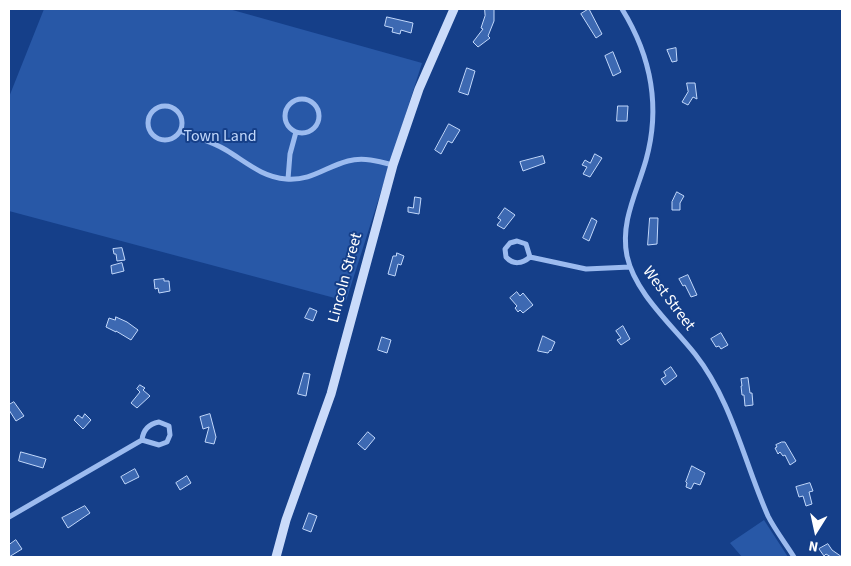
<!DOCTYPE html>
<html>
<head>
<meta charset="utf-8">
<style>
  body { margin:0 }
  #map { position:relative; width:851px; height:566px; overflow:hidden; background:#153f89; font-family:"Source Sans 3",sans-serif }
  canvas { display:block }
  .frame { position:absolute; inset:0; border:10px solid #fff; pointer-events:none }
  .north { position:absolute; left:791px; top:506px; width:50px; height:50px; -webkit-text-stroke:4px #153f89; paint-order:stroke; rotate:190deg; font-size:14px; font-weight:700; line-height:20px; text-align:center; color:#fff }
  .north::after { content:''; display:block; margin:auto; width:18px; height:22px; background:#fff; clip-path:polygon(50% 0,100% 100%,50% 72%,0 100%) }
</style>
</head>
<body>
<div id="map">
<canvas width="851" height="566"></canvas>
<div class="frame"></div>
<div class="north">N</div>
</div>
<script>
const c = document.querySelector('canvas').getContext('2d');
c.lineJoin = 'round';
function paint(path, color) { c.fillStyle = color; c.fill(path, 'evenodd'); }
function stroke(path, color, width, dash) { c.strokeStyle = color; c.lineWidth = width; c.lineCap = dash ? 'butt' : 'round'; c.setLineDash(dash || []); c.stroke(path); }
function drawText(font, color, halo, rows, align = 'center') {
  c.font = font + ' "Source Sans 3",sans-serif'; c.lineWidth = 4; c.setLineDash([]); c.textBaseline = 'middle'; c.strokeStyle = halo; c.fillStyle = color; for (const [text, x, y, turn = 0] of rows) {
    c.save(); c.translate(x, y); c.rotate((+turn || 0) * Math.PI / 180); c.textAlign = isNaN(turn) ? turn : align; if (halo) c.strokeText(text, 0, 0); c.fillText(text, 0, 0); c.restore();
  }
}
paint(new Path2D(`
  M44 9H229L422 63 346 301 9 211V97Z
  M764 520 788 557H742L730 543Z`), '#2858a7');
const building = new Path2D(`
  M485 9H494V21L488 36 490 38 478 47 473 42 483 29 481 28 485 16Z
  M589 9 602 34 596 38 581 14Z
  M387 17 413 23 411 33 401 30 400 34 392 32 393 28 385 26Z
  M676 48 677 61 672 62 667 50Z
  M613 52 621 72 613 76 605 56Z
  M467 68 475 71 468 95 459 92Z
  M687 83H695L697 99 693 97 688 105 682 102 688 92Z
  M618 106H628L627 121H617Z
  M449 124 460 130 452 143 448 141 441 154 435 150Z
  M595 154 602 158 590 177 583 174 587 167 582 165 585 160 590 163Z
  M543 156 545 163 523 171 520 162Z
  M677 192 684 196 680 203V210H672V202Z
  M415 197 421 198 419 214 408 212V207L413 208Z
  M505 208 515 215 504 229 497 225 501 220 498 218Z
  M592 218 597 221 589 241 583 238Z
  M650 218H658L657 244 648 245Z
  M122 248 125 260 117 261 116 254H114L113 249Z
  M397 253 404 256 401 265 398 264 395 276 388 274 393 256H396Z
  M122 263 124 271 112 274 111 266Z
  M688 275 697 295 691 297 685 285 683 286 679 279Z
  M164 279V281H169L170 291 159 293 158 288 155 289 154 280Z
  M517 292 520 296 523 293 533 305 523 313 520 310 518 312 515 308 517 306 510 298Z
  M310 308 317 311 313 321 305 318Z
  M116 317 127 322 138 330 131 340 116 331V332L106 327 109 318 115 320Z
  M623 326 630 339 621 345 617 340 621 338 616 331Z
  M721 333 728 345 721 349 719 346 716 347 711 339Z
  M543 336 555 342 551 351 550 350 548 353 538 351Z
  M382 337 391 340 387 353 378 350Z
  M671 367 677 376 665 385 661 379 666 376 664 372Z
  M304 373 310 374 306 396 298 394Z
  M748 378 750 393H752L753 405 745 406 744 395H742L741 386H742L741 379Z
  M140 385 145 388 143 390 150 396 137 408 131 403 140 392 137 389Z
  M14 402 24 416 16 421 9 410V405Z
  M85 414 91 420 83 429 74 420 78 415 82 418Z
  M210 414 216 437 214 444 205 442 209 427 203 429 200 417Z
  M368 432 375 438 365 450 358 444Z
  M782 442H785L796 461 790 465 785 455 783 456 780 452 778 454 775 448 777 447 776 445Z
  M21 452 46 459 43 468 19 461Z
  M692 466 705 473 700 485 694 483 691 489 686 487 687 483 686 482Z
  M135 469 139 477 125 484 121 477Z
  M187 476 191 483 180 490 176 483Z
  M810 483 813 491 809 492 812 504 806 506 803 496 799 497 796 487Z
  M85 506 90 513 68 528 62 518Z
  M309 513 317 516 311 532 303 529Z
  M16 540 22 549 9 557V545Z
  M828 544 832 550 842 557H831L826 554 824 556 819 549Z`);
paint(building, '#3d69b2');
stroke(building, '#c2d8fb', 1);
stroke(new Path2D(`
  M622 9C651 56 661 106 646 160 637 192 620 222 627 256 635 293 672 325 695 354 732 401 744 462 768 516 775 530 786 544 794 557
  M285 116a17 17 0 1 1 34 0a17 17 0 1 1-34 0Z
  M148 123a17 17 0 1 1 34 0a17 17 0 1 1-34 0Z
  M180 131C195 137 211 141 226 150 246 162 262 177 286 179 312 181 325 167 348 161 363 157 378 161 393 165
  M288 179 290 154 296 132
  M530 257C522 264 513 265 506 257L505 249 510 243 517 241 526 244 530 257 586 269 630 267
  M159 422 169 426 170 435 167 442 159 445 142 440C143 430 149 424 159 422Z
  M9 517 142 440`), '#9cbbef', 5);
stroke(new Path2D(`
  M276 557 286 520 331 394 393 165 419 89 454 9`), '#cadbfa', 9);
drawText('16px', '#c2d8fb', '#153f89', [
  ["Town Land",220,137]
]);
drawText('16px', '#fff', '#153f89', [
  ["Lincoln Street",346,278,-75],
  ["West Street",668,299,53]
]);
</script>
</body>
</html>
